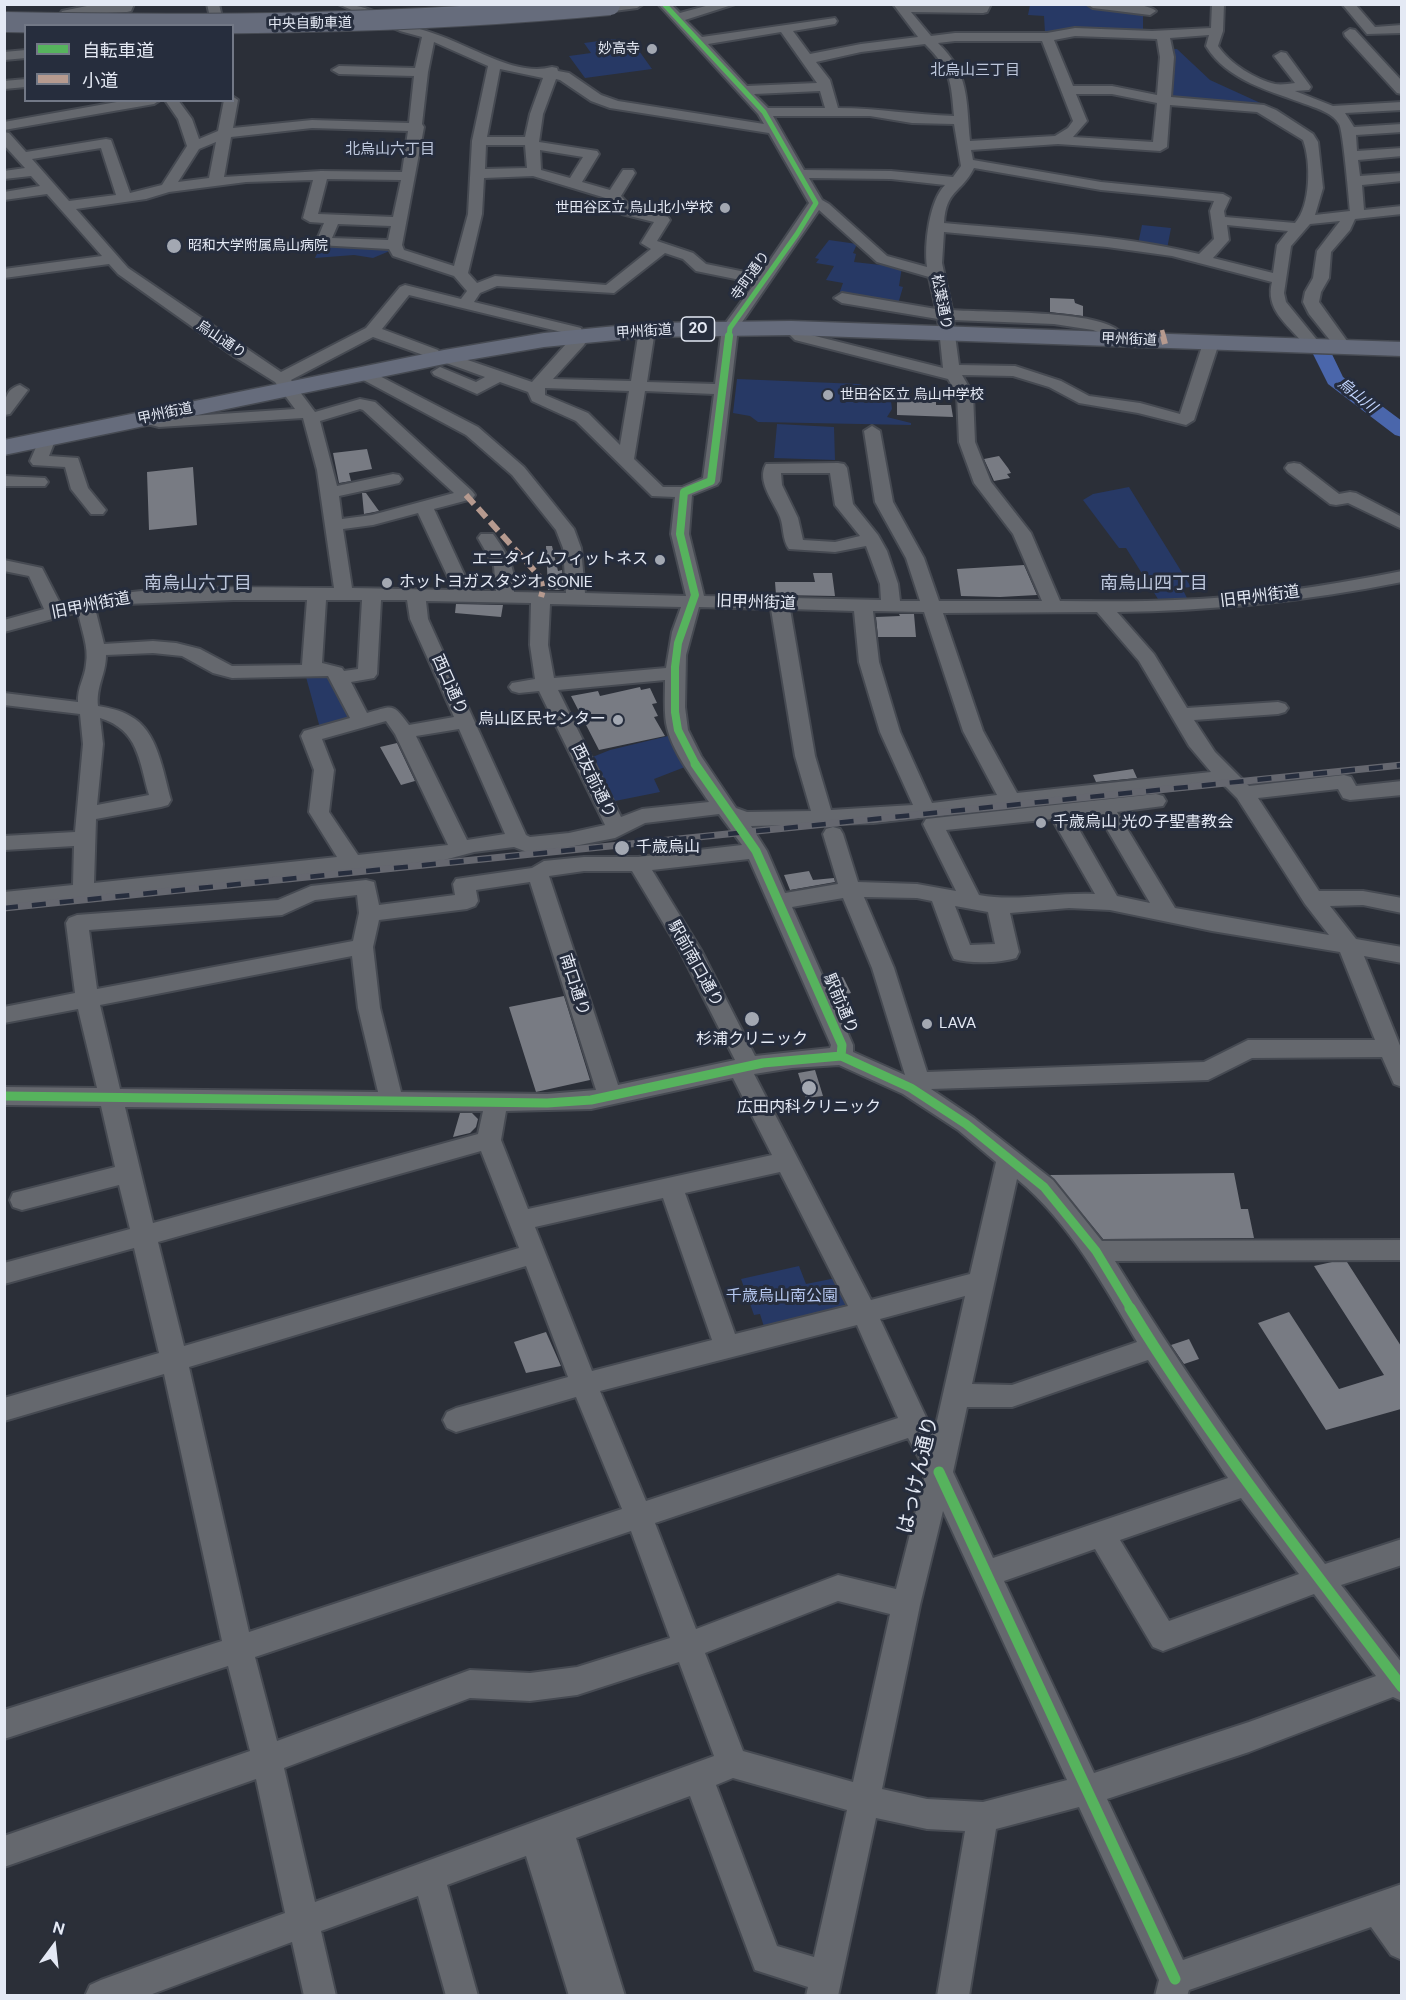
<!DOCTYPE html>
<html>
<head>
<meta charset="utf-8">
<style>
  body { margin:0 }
  #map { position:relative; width:1406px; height:2000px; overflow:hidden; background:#2b2f38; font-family:"DM Sans","Noto Sans JP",sans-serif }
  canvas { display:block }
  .frame { position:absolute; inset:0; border:6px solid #e4e9f4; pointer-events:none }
  .legend { position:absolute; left:24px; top:24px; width:210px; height:78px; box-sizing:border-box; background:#262d3d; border:2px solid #727886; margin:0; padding:8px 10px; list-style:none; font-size:18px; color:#e4e9f4 }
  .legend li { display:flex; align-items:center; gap:12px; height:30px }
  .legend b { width:30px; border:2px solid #727886 }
  .north { position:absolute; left:24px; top:1916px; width:60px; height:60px; -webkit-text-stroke:4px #262d3d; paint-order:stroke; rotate:15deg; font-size:16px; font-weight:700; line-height:24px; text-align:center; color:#e4e9f4 }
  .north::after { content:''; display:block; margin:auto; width:21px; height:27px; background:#e4e9f4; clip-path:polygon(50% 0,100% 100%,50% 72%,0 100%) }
</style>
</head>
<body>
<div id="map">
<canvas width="1406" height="2000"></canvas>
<div class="frame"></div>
<ul class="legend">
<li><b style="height:8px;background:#56b35d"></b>自転車道</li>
<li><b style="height:8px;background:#b69a8f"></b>小道</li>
</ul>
<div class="north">N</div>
</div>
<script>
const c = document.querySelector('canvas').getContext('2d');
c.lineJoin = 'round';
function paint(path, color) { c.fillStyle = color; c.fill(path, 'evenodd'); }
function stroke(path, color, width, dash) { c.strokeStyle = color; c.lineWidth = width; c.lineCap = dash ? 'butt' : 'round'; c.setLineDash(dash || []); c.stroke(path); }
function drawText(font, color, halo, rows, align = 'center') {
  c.font = font + ' "DM Sans","Noto Sans JP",sans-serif'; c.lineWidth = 6; c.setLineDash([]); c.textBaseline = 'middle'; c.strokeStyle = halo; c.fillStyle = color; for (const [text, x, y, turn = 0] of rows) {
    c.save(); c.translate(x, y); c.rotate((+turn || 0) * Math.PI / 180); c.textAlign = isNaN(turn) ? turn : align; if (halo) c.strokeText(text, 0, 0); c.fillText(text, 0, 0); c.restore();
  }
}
paint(new Path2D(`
  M1030 5H1087L1139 12 1143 15V31L1137 32 1081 28 1045 33 1044 16 1028 15Z
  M614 39 623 40 629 49 637 48 652 69 585 78 569 56 591 53 584 43Z
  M1173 49H1177L1210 80 1267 106 1170 97Z
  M1142 225 1171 228 1167 249 1138 244Z
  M829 240 857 244 853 253 856 254 854 262 881 265 883 262 902 267 899 286 903 287 898 304 839 294 843 283 826 280 834 266 816 263 819 259 815 258Z
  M322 243 390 246 392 250 373 258 354 255 315 258Z
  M737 379 859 384 890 393 892 409 887 417 911 423V425L758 422 750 416 733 413Z
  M777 424 834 427 835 460 774 458Z
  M1129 487 1191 587 1182 588 1187 598 1158 599 1126 548H1119L1083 500 1093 494Z
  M328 676 335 679 353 717 320 728 306 677Z
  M668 736H677L679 742 673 745 685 767 654 779 660 792 610 802 590 758 610 750Z
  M799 1266 806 1284 836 1278 847 1301 843 1311 765 1330 760 1314 754 1315 741 1279Z`), '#273965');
paint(new Path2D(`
  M1323 348 1330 350 1343 377 1402 421V437L1395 435 1328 384 1313 354 1316 350Z`), '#4a66ab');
paint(new Path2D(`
  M1050 298 1074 299 1075 303 1083 306V316L1050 312Z
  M897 400 936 401V405H951L953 417 897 415Z
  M367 449 372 469 349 473 351 481 339 483 333 453Z
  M999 456 1008 468 1011 473 1007 474 1010 478 994 481 984 459Z
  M193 467 197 525 149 530 147 472Z
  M362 493H366L379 511 364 514Z
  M546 546H552L558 571 562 570 564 590H548Z
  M1024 565 1037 595 1000 597 961 596 957 569Z
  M813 573H832L835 596 776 595 775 582H815Z
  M456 604 503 605 501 617 455 613Z
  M899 614H914L916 637H878L876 617 900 616Z
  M640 687 641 690 650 688 657 703 652 704 658 716 654 717 665 736 599 750 571 696 598 691 600 696Z
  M397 743 415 781 401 785 380 747Z
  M1133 769 1137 778 1096 782 1093 775Z
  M809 871 813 880 834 878 835 882 790 890 784 875Z
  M843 977 851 993 835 997 828 980Z
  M564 996 590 1080 536 1092 509 1007Z
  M815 1070 823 1096 806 1098 798 1073Z
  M460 1113H472L478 1119 476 1127 470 1133 453 1137Z
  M1234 1173 1241 1209H1248L1254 1238 1103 1239 1050 1175Z
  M1332 1262H1347L1401 1346V1409L1326 1430 1258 1323 1289 1312 1339 1389 1384 1375 1314 1266Z
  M546 1332 561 1366 526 1373 514 1342Z
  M1189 1339 1199 1359 1184 1364 1171 1345Z`), '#787b83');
const minor = new Path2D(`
  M134 4 131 11 127 12 87 14 66 18 60 14 62 11 87 6Z
  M207 4H219L224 26H212Z
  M338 4C365 4 383 16 408 25 426 31 443 36 460 44 488 56 522 75 552 67L557 68 558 71 569 73 601 95 618 101 764 124 758 114 658 4H671L680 13 713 4H735L685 20 702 37 835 18 837 21 835 24 793 31 810 54 861 44 918 37 893 4H991L987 12 983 13 911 12 931 36 955 33H1047L1075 28 1152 31 1211 28 1212 4H1224L1223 31 1218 46C1230 64 1255 79 1275 84 1281 85 1288 84 1295 83L1274 56 1281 52 1286 53 1311 87 1309 90 1295 91 1333 106 1402 102V110L1345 113 1354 127 1402 124V132L1356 135 1357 151 1402 148V156L1358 160 1360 176 1402 173V181L1362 185 1364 210 1402 206V214L1355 219 1350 230 1331 252 1329 278 1321 292 1319 302 1347 341 1345 344H1333L1309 314 1303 302 1305 292 1313 278 1317 251 1340 221 1310 224 1291 246 1284 293 1286 302 1317 340 1309 345 1303 343C1286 323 1265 309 1272 282L1172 256 1107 247 944 232 942 263 952 310C985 313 1102 309 1121 333L1113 338 1093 330 1054 324 953 320 959 365 1015 366 1061 381 1089 396 1140 403 1180 414 1203 343 1211 338 1219 343 1194 420 1186 425 1138 413 1079 403 1049 387 1013 376 962 375 973 394 975 442 991 482 1031 533 1060 601C1098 601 1136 602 1175 600 1251 598 1327 586 1402 571V582C1307 601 1213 611 1117 612L1154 654 1187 708 1278 702 1285 704 1288 708 1285 712 1278 714 1194 720 1215 752 1249 786 1344 775 1351 777 1356 786 1402 781V795L1350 800 1343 798 1338 789 1258 798 1319 891H1363L1402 898V913L1363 905 1330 906 1356 939 1402 947V963L1364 956 1401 1048 1402 1087 1394 1084 1382 1057 1252 1058 1208 1080 931 1089 974 1118 1053 1180 1102 1241 1402 1240V1260L1115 1261C1180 1366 1250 1467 1325 1564L1402 1539V1565L1341 1585 1402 1663V1701L1393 1697 1249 1752 1107 1799 1183 1960 1402 1884V1960L1391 1955 1371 1927 1189 1990 1187 1996H1155L1159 1980 1079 1807 996 1829 969 1996H937L965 1831 927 1829 876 1818 838 1996H806L808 1987 755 1970 690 1796 576 1838 625 1996H569L526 1856 447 1885 478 1996H446L418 1896 321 1931 336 1996H304L292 1942 147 1996H85L90 1985 101 1980 285 1913 256 1779 4 1867V1836L250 1751 228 1666 4 1739V1710L222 1641 164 1374 4 1421V1398L159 1353 134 1248 4 1284V1263L130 1229 119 1185 22 1210 13 1207 10 1200 13 1193 115 1167 101 1106 4 1105V1087L97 1088 78 1009 4 1023V1007L75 993 66 923 69 918 77 915 278 900 311 886 366 880 374 882 379 905 455 895 453 884 456 879 532 868 544 861 584 857H638L742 845 719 814 645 823 615 838 569 847 527 852 514 847 474 852 444 860 4 907V892L73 885 74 846 4 850V836L75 832 83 744 80 714 4 705V693L78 702C77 687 85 678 86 664 89 647 81 629 78 612L4 632V620L44 609 29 576 4 571V560L42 568 61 605C144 582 248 588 334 588L317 470 303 418 159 427 139 422 137 418 145 413 160 417H176L295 409 275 382 235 357 118 274 109 264 4 278V269L102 256 47 194 4 200V192L40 186 31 176 4 179V171L25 168 4 145V132L9 133 26 152 106 139 111 140 130 193 162 185 187 146 178 119 165 100H178L192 119 199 139 218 131 224 100H232V96L238 100 233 128 312 120 409 123 414 76 339 74 332 70 339 66 415 68 422 37 400 31ZM781 32 817 83 747 86 708 44ZM1209 35 1206 46C1227 81 1271 91 1308 105 1318 109 1333 113 1339 124 1343 130 1349 200 1350 211L1315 215 1323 188 1318 142 1313 134 1276 110 1264 105 1171 97 1174 57 1170 38ZM1075 36 1157 39 1160 57 1157 95 1112 86H1073L1054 40ZM955 41H1042L1073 121 1068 128 1055 136 970 141C966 100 970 74 938 43ZM434 42 488 66 472 141 468 214 454 266 404 250 402 245 424 127 422 124 428 72ZM925 44C951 70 951 81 954 116 915 115 877 108 838 108L830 80 816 62 861 52ZM500 69 543 78 530 114 525 137H487ZM556 79 560 80 591 101 610 108 769 133 809 203 760 275 706 264 693 253 657 241 670 220 668 217 632 208 621 196 635 173 633 170H623L610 190 582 182 599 154 597 151 539 142 543 114ZM820 91 825 108H768L754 94ZM1076 94H1112L1157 103 1153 142 1073 137 1087 121ZM1170 105 1257 112 1303 140C1311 161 1311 205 1295 223L1225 217 1224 211 1230 198 1223 194 1101 182 973 160 971 150 1058 144 1160 151 1167 147ZM773 116H870L912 123 954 124 961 166 953 177 891 171 804 170ZM312 128 408 131 402 172 321 171 224 177 231 137ZM216 142 209 178 178 182 199 149ZM486 145H525L527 168 485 169ZM101 148 116 195 69 201 32 159ZM540 150 583 157 570 178 541 170ZM974 168 1101 190 1214 201 1210 211 1214 239 1199 254C1117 234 1029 231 944 223 946 189 961 194 974 168ZM533 176 609 199 622 214 654 222 641 243 651 249 606 285 495 276 477 283 468 273 482 214 484 178ZM809 178 891 179 945 185C929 201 924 245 927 267L887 256 829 204 822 200ZM327 179 401 180 393 217 318 214ZM313 180 303 218 310 222 324 223 316 242 318 245 389 249 393 256 454 276 467 291 461 299 405 285 400 287 366 328 281 372 128 268 76 209 146 199 169 192 246 182ZM819 210 877 262 929 277 936 309 842 293 834 298 842 303 938 319 943 368 807 334 797 325 791 323 783 328 795 340 948 379 957 394 959 442 974 483 1013 534 1042 601H939L924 558 893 502 880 431 872 426 864 431 875 502 906 558 920 601H900L898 584 887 551 878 535 853 504 847 468 844 464 838 463 766 464C756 481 774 502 780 517 784 527 782 540 789 549L835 552 866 546 880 584 881 600 704 596 689 534 692 495 717 485 720 481 738 328ZM338 224 391 226 388 240 332 238ZM1227 225 1288 231 1277 245 1273 273 1213 258 1229 240ZM665 253 683 259 696 271 755 283 722 328 715 384 647 382 655 330 647 325 639 330 631 381 553 379 584 345 589 336 587 333 582 332 581 328 474 302 480 293 497 286 614 293ZM409 295 574 335 532 382 450 354 440 353 438 350 382 329ZM373 337 426 356 436 357 438 360 485 377 476 382 440 367 432 372 434 375 477 394 500 382 528 392 532 401 576 421 652 496 675 497 671 534 686 596 585 593 581 548 574 529 524 467 478 427 368 370H356L354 373 356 376 466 435 512 475 556 530 563 548 566 593 514 592C517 569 506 552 493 534H481L478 538 494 566 496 591H472L434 509 472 499 475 495 472 491 375 402 360 399 315 412 291 380ZM545 388 629 391 620 445 588 413 545 395ZM645 391 714 394 703 478 682 487H663L634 459ZM360 409 363 410 454 493 372 515 342 519 339 496 399 483 402 479 399 475 393 474 337 486 320 421ZM781 473H830L835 505 860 536 835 542 803 540 798 518 782 485ZM418 513 454 590 352 588 343 529 373 525ZM234 600H307L302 665 232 666 200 649 176 643 153 641 104 644 95 608 126 604ZM326 600H362L358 669 344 671 342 668 322 663ZM381 600H407L410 619 454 717 409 725C392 702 393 706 367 713L351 682 374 678 377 674ZM426 601 531 603 530 645 535 679 512 683 509 687 512 691 519 693 539 691 605 825 569 833 530 837 526 835 428 619ZM550 604 681 607 672 632 666 668 554 678 548 645ZM699 607 771 609 795 756 811 811 747 812 736 808 701 756 688 730 685 707 686 655ZM790 609 854 611 859 662 880 732 913 805 831 810 815 756ZM873 611 924 612 963 731 997 795 932 803 900 732 879 662ZM1097 612 1139 661 1189 746 1211 772 1017 793 983 731 943 613ZM153 653 182 656 213 673 232 678 328 676 350 718 304 731 301 736 314 770 309 812 337 857 94 883 96 819 161 807 168 805 171 800C163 773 158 730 130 716 121 710 109 708 98 706 96 685 106 675 106 655ZM665 680C665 694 664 709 666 723 671 751 694 779 709 802L642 809 621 817 558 690ZM100 718C139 730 139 761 149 795L97 805 103 744ZM386 721 395 734 448 845 358 855 329 812 334 770 322 739ZM459 729 505 834 467 840 416 736ZM1223 784 1237 798 1305 904 1329 935 1175 908 1117 812 1163 806 1166 801 1163 796 1156 794 926 819 923 824 956 891 917 884 858 882 843 834 840 829 833 827 826 829 823 834 838 884 785 893 767 851 751 826 873 823ZM1098 814 1150 903 1117 896 1072 817ZM1052 819 1095 894C1056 892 1017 902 979 895L946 830ZM749 859 831 1045 830 1048 755 1056 701 950 652 870ZM584 871H632L680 951 735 1060 618 1085 549 876ZM530 882 596 1090 547 1094 401 1092 380 1008 373 947 379 920 467 909 475 906 478 901 476 890ZM357 895 359 913 353 941 97 989 89 930 282 915 315 900ZM864 897 917 898 932 901 951 953 954 959C971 964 999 963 1016 958L1019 952 1010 913 1069 908 1110 910 1212 931 1340 952 1375 1040H1248L1204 1062 927 1072 894 968ZM843 898 872 968 905 1075 853 1052V1045L792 907ZM955 906 988 912 995 944 970 945ZM352 956 358 1008 378 1092 120 1089 100 1005ZM839 1065 903 1094 958 1130 996 1162 970 1274 871 1300 754 1074 792 1068ZM733 1078 772 1155 528 1209 501 1140 506 1111 591 1109ZM125 1107 483 1111 478 1134 153 1223ZM481 1151 519 1248 184 1346 158 1242ZM780 1172 848 1306 735 1334 685 1193ZM1017 1179C1069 1222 1103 1284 1137 1342L1012 1385 972 1384ZM663 1198 712 1340 592 1371 535 1227ZM526 1266 568 1377 456 1408 447 1412 443 1420 447 1428 456 1432 576 1397 622 1509 249 1632 189 1367ZM965 1296 934 1434 880 1319ZM857 1325 898 1418 646 1501 600 1391ZM1148 1360 1228 1478 993 1558 953 1472 967 1407H1012ZM908 1438 926 1471 896 1589 838 1575 696 1629 655 1523ZM1241 1498 1299 1574 1169 1621 1120 1540ZM943 1511 1067 1780 983 1802 927 1799 882 1789 920 1605ZM631 1531 670 1638 577 1667 530 1673 470 1670 277 1741 255 1657ZM1095 1549 1153 1647 1163 1651 1314 1594 1376 1676 1249 1722 1094 1773 1004 1581ZM838 1601 890 1614 853 1782 743 1751 705 1653ZM679 1662 714 1756 315 1902 284 1768 470 1698 530 1701 577 1695ZM733 1778 847 1810 814 1957 777 1946 716 1785Z
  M604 4H643L637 8 591 14 585 10 587 7Z
  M1087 4C1104 4 1144 1 1156 11L1150 15 1093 8Z
  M1342 4H1355L1375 27 1402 25V33L1367 34Z
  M1350 29 1355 30 1402 81V94L1397 93 1345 36 1344 33Z
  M26 50V58L4 60V52Z
  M26 79V87L4 89V81Z
  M128 100H160L154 104 4 130V122Z
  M20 385 28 390 10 414 4 415C4 402 5 389 20 385Z
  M48 433 56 438 49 456 78 458 88 488 106 510 103 514H91L71 489 65 467 33 465 30 461 40 438Z
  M1294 463 1300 464 1339 494 1350 492 1356 493 1402 517V529L1348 503 1336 505 1330 504 1288 472 1285 468 1288 464Z
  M4 476 45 478 48 482 45 486H4Z`);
const highway = new Path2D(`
  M791 321 1402 342V356L791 335 647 337 544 347 444 364 4 455V440L444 350 544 333 647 323Z`);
stroke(minor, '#464a52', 4);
stroke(highway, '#464a52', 3);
paint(minor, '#65686e');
paint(highway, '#666c7c');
const rail = new Path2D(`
  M4 908 1402 765`);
stroke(rail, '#65676f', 7);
stroke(rail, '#262d3d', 4.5, [14]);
const highwayBridge = new Path2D(`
  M4 22C207 26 408 24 610 5`);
stroke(highwayBridge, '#464a52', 22, []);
stroke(highwayBridge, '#666c7c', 20);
stroke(new Path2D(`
  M1162 330 1164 337`), '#b69a8f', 4.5, [9, 4.5]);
stroke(new Path2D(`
  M1163 336 1165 344
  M466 495 540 577 543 590 541 597`), '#b69a8f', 6, [12, 6]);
stroke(new Path2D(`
  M664 4 764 112 816 203 797 234 730 328 729 337`), '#56b35d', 5);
stroke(new Path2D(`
  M696 765 678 730 675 712V667L678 643 695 595 680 534 684 492 711 481 729 336`), '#56b35d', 8);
stroke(new Path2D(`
  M695 764 756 851 842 1045 841 1056
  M4 1096 547 1103 591 1100 763 1063 841 1056 911 1088 966 1124 1044 1187 1096 1251 1131 1309`), '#56b35d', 9);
stroke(new Path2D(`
  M1130 1308C1211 1441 1308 1563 1402 1687
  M939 1472 1175 1979`), '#56b35d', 11);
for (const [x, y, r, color] of [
  [652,49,6,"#a3a8b2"],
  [725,208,6,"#a3a8b2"],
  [174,246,8,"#a3a8b2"],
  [828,395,6,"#a3a8b2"],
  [660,560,6,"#a3a8b2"],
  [387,583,6,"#a3a8b2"],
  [618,720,6,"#a3a8b2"],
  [1041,823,6,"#a3a8b2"],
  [622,848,8,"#a3a8b2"],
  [752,1019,8,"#a3a8b2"],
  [927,1024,6,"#a3a8b2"],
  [809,1088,8,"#a3a8b2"]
]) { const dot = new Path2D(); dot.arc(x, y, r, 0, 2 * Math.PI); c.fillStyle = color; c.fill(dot); stroke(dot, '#262d3d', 2); }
drawText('14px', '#e4e9f4', '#262d3d', [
  ["中央自動車道",310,24,-1],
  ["寺町通り",751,276,-55],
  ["松葉通り",941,302,79],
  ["甲州街道",644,332,-4],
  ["烏山通り",221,340,34],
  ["甲州街道",1129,340,2],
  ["甲州街道",165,414,-12]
]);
drawText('14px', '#e4e9f4', '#262d3d', [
  ["妙高寺",640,49],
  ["世田谷区立 烏山北小学校",713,208],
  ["昭和大学附属烏山病院",188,246,"left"],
  ["世田谷区立 烏山中学校",840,395,"left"]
], 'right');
drawText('15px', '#bdc7dc', '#262d3d', [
  ["北烏山三丁目",975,71],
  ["北烏山六丁目",390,150]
]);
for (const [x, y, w] of [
  [698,329,33]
]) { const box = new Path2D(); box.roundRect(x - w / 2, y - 12, w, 24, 4.5); c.fillStyle = '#262d3d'; c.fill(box); stroke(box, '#e4e9f4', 1.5); }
drawText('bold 15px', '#e4e9f4', null, [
  ["20",698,329]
]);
drawText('italic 15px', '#c3d6ff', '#262d3d', [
  ["烏山川",1357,396,39]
]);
drawText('16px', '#e4e9f4', '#262d3d', [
  ["エニタイムフィットネス",648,560,"right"],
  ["ホットヨガスタジオ SONIE",399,583],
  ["烏山区民センター",606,720,"right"],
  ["千歳烏山 光の子聖書教会",1053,823],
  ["千歳烏山",636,848],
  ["LAVA",939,1024],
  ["杉浦クリニック",752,1040,"center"],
  ["広田内科クリニック",809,1108,"center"]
], 'left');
drawText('16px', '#e4e9f4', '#262d3d', [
  ["旧甲州街道",1260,597,-7],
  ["旧甲州街道",756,603,2],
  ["旧甲州街道",91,606,-11],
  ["西口通り",449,685,66],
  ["西友前通り",593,781,64],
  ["駅前南口通り",695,964,61],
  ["南口通り",574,985,72],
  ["駅前通り",840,1004,67]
]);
drawText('16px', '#b3c5ed', '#262d3d', [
  ["千歳烏山南公園",782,1297]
]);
drawText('18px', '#bdc7dc', '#262d3d', [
  ["南烏山六丁目",198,584],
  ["南烏山四丁目",1154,584]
]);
drawText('20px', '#e4e9f4', '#262d3d', [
  ["はっけん通り",919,1475,-77]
]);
</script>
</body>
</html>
